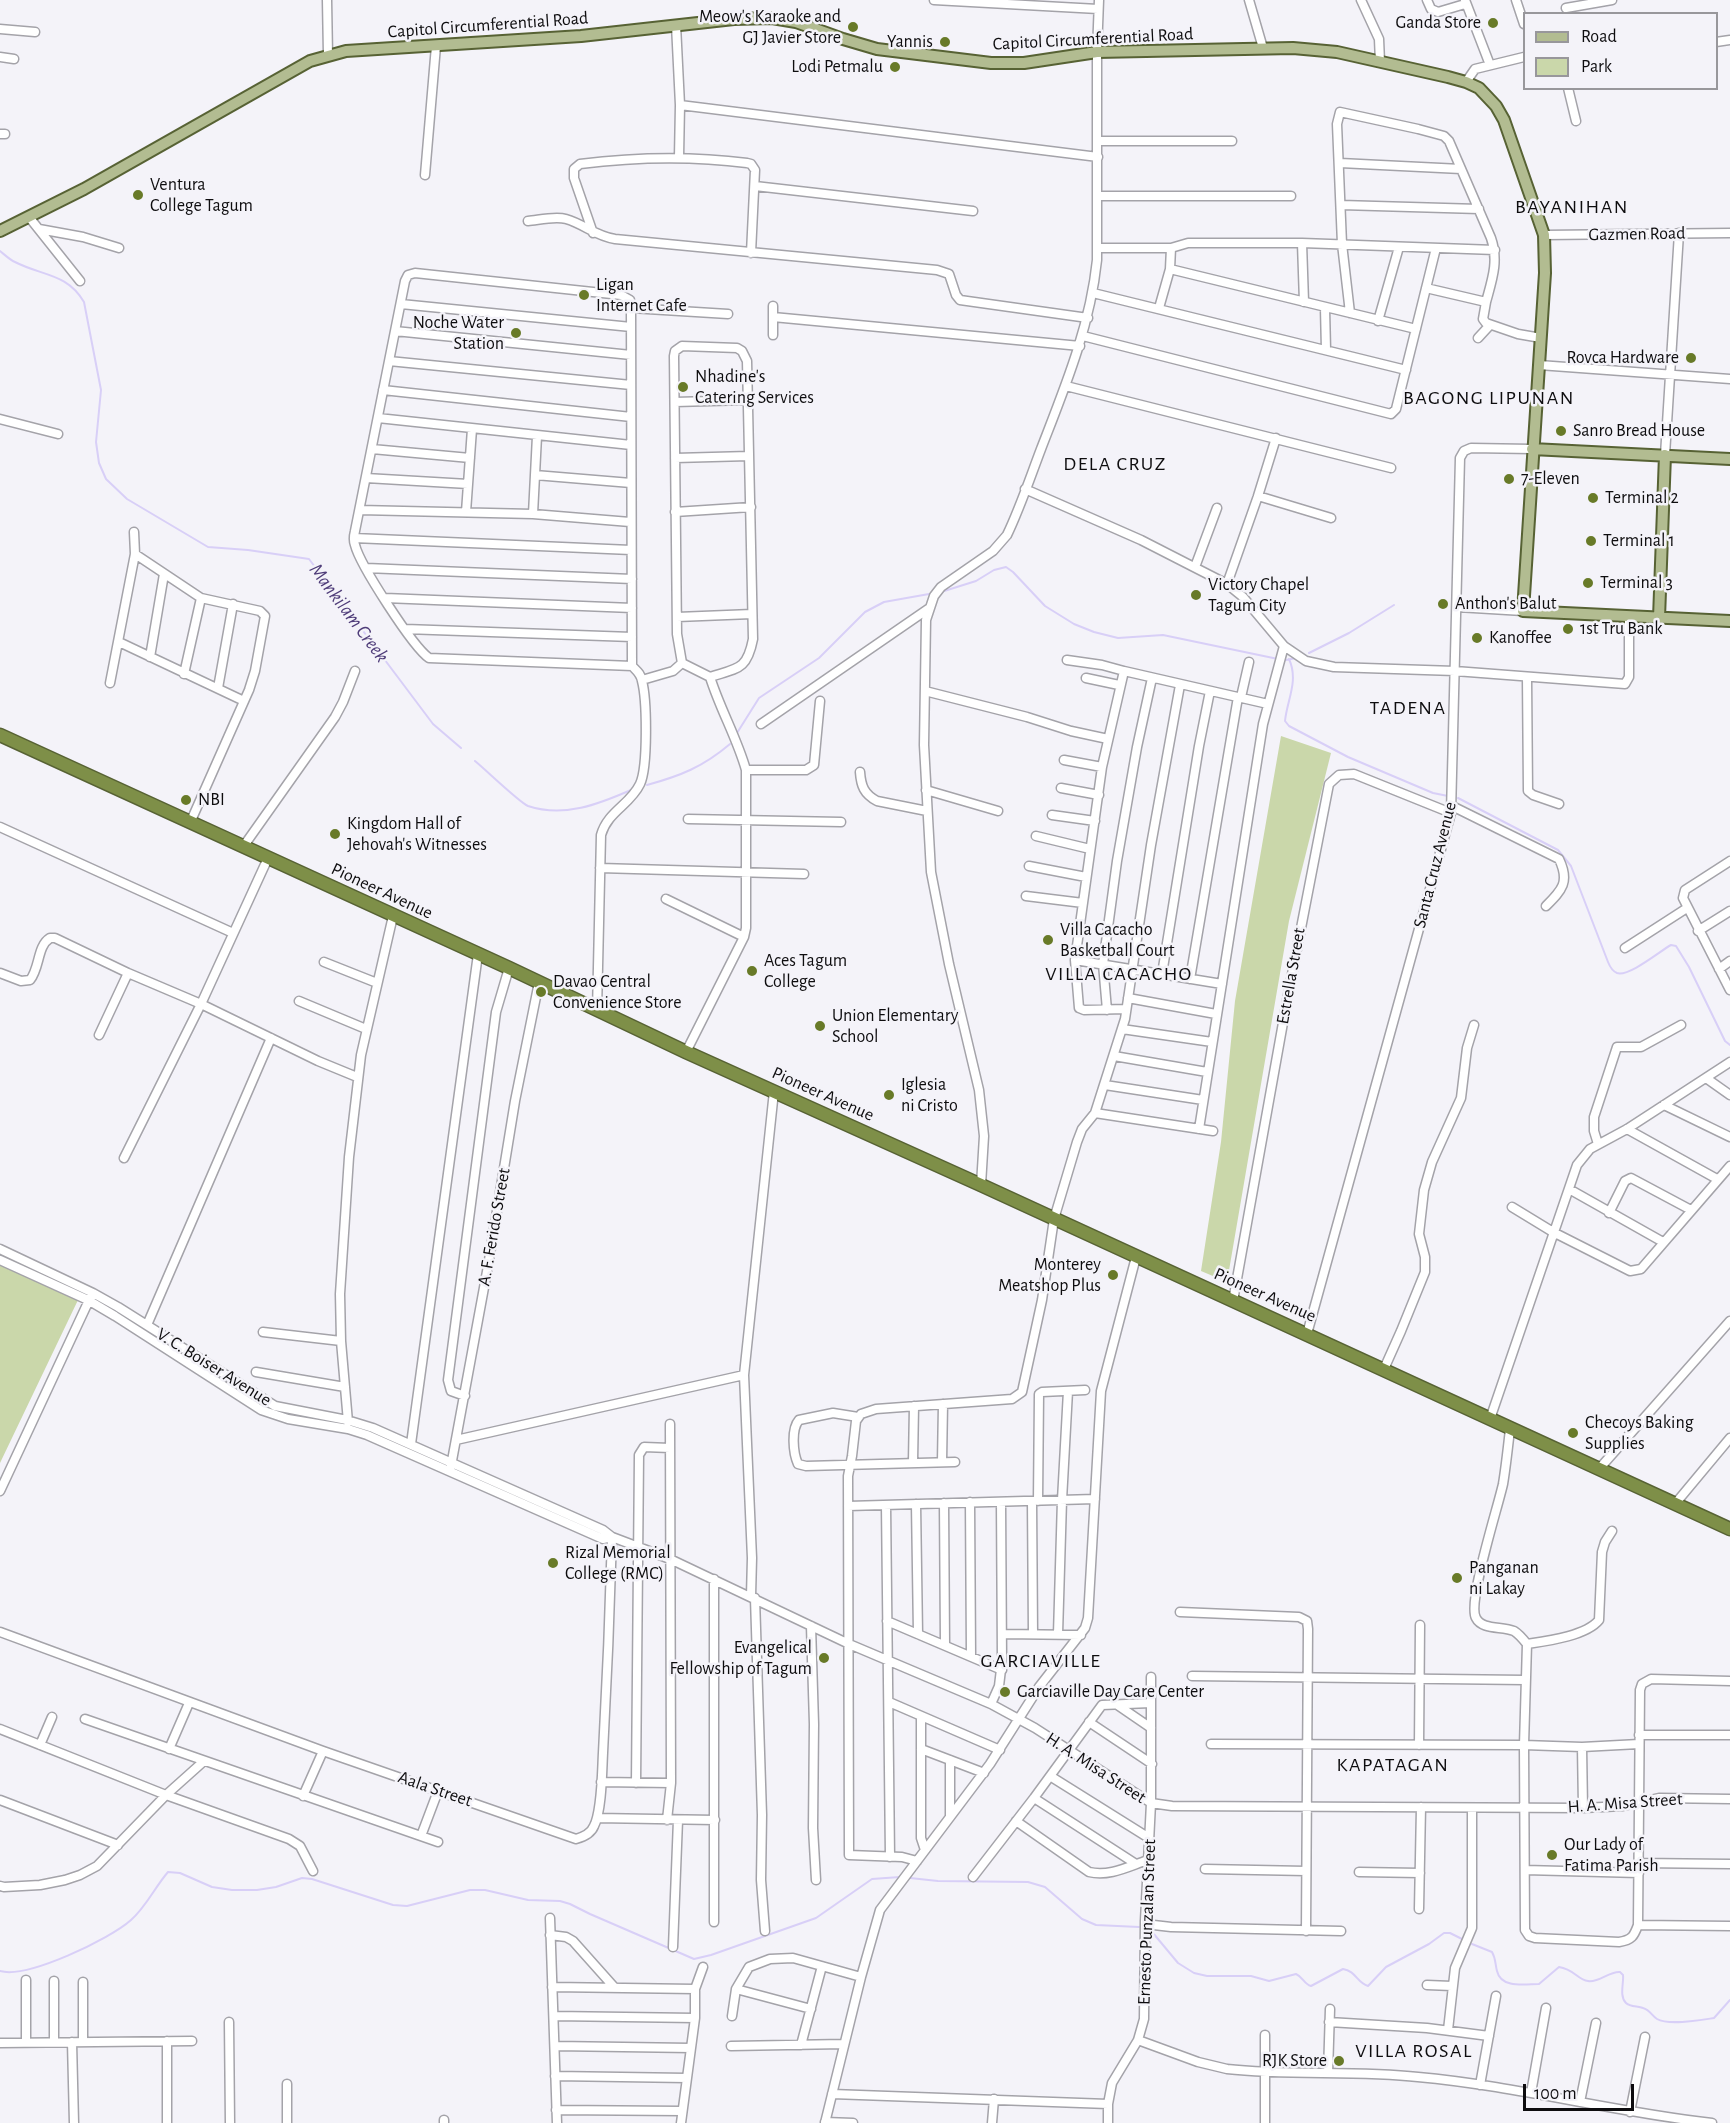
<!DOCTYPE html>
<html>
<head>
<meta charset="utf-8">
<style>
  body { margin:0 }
  #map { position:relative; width:1730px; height:2123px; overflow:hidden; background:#f4f3f9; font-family:"Alegreya Sans",sans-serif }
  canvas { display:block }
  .legend { position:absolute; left:1523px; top:12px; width:195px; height:78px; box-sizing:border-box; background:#f4f3f9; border:2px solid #98979b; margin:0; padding:8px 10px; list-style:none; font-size:18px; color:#0e0d0f }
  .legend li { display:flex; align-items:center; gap:12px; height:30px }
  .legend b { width:30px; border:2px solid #98979b }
  .scale { position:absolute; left:1523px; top:2084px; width:111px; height:27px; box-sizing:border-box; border:3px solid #0e0d0f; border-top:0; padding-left:8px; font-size:18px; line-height:21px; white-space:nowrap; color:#0e0d0f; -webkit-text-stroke:4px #f4f3f9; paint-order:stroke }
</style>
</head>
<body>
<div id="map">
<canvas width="1730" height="2123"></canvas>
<ul class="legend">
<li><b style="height:8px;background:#b2bc91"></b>Road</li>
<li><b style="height:16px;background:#cad7aa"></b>Park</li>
</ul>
<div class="scale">100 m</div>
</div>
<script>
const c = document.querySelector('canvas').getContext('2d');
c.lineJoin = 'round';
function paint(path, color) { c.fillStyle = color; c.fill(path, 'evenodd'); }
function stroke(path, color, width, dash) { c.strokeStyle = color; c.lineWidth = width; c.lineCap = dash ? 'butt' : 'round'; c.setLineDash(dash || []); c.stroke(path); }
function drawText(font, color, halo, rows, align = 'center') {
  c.font = font + ' "Alegreya Sans",sans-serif'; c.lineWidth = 5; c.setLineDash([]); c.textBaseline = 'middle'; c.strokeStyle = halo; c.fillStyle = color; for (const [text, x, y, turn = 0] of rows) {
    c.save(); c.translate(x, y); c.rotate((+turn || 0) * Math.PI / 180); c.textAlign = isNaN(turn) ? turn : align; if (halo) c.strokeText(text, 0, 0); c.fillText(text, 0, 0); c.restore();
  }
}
paint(new Path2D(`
  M1281 736 1331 753 1289 921 1227 1282 1201 1271 1221 1142 1235 1001Z
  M0 1264 78 1300 0 1463Z`), '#cad7aa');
stroke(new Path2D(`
  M0 251C5 255 10 260 15 262 42 276 67 273 84 302L101 390 96 442 99 463 106 479 127 499 208 547 248 550 309 559 433 724 461 748
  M941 592 976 581 994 570 1006 567 1013 572 1045 606 1074 624 1094 632 1118 638 1163 635 1278 659
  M1309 653 1349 633 1394 605
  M1289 659C1299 681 1287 700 1285 721L1289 726 1348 757 1433 793 1448 796
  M1286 660 1296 658
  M737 733 759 698 819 658 865 612 884 602 929 594
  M475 761C486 770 519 802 528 806 564 818 599 804 631 790
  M647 785C680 776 703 767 730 744
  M1458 798 1558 850 1571 866 1608 962C1610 967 1612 971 1617 973 1629 977 1660 951 1671 945L1676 946 1689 967 1725 1041 1730 1045
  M910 1878 938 1881 1028 1882 1045 1887 1082 1919 1096 1925 1139 1927
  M1153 1933 1178 1963 1194 1973 1207 1976H1251L1269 1981 1296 1974C1303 1977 1304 1984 1311 1986L1343 1969C1356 1971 1357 1983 1368 1986L1386 1967 1429 1944 1444 1933H1450L1464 1940
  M1472 1944 1492 1952C1496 1959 1495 1964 1497 1971 1501 1989 1526 1984 1539 1984L1559 1967C1574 1969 1578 1980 1588 1981 1599 1983 1609 1971 1620 1972L1623 1975C1624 1983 1619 1996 1626 2003 1630 2007 1638 2006 1643 2008 1650 2010 1652 2016 1657 2019 1669 2026 1701 2020 1714 2018L1730 2000
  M0 1971C27 1979 110 1939 131 1920 146 1907 155 1887 168 1872L180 1873 212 1887 232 1890H257L276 1887 302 1878 312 1879 393 1905 407 1906 470 1890H485L528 1900 560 1901 570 1904 590 1914 694 1959 711 1955 816 1918 872 1879 900 1877`), '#d8cff7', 2);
const minor = new Path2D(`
  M327 0 328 55
  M934 0 1098 9
  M1249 0 1263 48
  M1361 0 1379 39 1380 62
  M1427 0 1431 9 1438 12 1465 4
  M1465 0 1490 65
  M1516 0 1524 24
  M1566 8 1612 0
  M676 25 680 105 679 157
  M0 29 35 32
  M1716 42 1730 40
  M0 57 14 59
  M1466 82 1475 69 1524 57
  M1568 88 1576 121
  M680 105 1098 157
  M0 134H5
  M1098 141H1232
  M1340 163 1461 169
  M425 175 436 46
  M755 186 973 211
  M1098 196H1291
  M1341 205 1479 209
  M29 217 80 281
  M528 221C539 220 555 216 566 219 584 224 595 236 615 239L937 270 949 274 956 295 960 300 1088 318
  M39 229 83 237 119 248
  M593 233 574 178V169L580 164C636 157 691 156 747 163L751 164 755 170 751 253
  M1544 235 1730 233
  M1302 243 1304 302
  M1097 248H1171L1188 243H1302L1495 250
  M1170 269 1416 329
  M1093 293 1406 370
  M1486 302 1483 319 1486 323 1518 334 1541 338
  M401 304 631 327
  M631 308 728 314
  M1159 308 1170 269 1171 248
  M1325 308 1326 350
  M1350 313 1342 244 1337 124 1340 112 1418 129 1444 136 1449 141 1491 238C1499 261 1492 280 1486 302L1426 288
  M773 317 1080 346
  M1378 321 1399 247
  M395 331 631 355
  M773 335V306
  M1083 336 1391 414 1396 409 1436 248
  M1478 338 1490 325
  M389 361 631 385
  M1539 365 1730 379
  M1066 386 1391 468
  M383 390 631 417
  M675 402 747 400
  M378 418 631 445
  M0 419 58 434
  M372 449 470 458
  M1665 455 1679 233
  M675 458 749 456
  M535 475 631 483
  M366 478 468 484
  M1025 489 1141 540 1227 584 1243 597 1284 646 1306 661 1334 667 1455 671 1625 684 1629 677V616
  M1258 496 1276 438
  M360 510 533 514 630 522
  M466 512 472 429
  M675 512 751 507
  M533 514 537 436
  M354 538 631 550
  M135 554 201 598 260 611 265 616 255 671 249 690 190 823
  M1195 567 1217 508
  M366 568 632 579
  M1227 584 1258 496 1331 518
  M385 598 632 608
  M1457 607 1523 611
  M677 617 752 614
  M405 629 632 637
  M119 642 244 701
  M150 657 164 574
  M1067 660 1102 665 1124 671
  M682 663 677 634 674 356 675 351 682 346 737 348 742 351 747 361 753 639C747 670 738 668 710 677
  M682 663 710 677C720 709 737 738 746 770V928L744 937 686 1052
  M184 674 201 598
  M1086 678 1119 685
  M1527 678 1528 791 1533 795 1559 804
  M642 680 673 671 682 663
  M110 683 135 554 134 532
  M218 688 233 604
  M925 691 1027 717 1071 731 1108 739
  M1241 697 1249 662
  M761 724 928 609
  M1064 760 1102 767
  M746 770H806L814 765 820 701
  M860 772C861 786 864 794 877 801L927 811
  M1061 788 1099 795
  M926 790 998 811
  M1452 806 1559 859C1570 882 1562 890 1546 906
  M1052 815 1095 821
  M688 819 841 822
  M0 827 233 933
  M1036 836 1090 849
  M243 847 335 717 343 702 355 671
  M1730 861 1685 890 1683 898 1730 990
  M1029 866 1086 877
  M600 868 804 874
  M1026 896 1083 903
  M666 899 744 937
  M1698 931 1730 911
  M1625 948 1687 908
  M1075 960 1222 984
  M324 962 377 983
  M1719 969 1730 961
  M0 973 21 981 30 980C40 968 37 946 50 938H55L128 973 201 1004 318 1061 357 1077
  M1162 974 1199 746 1210 691
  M1190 979 1238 697
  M1128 998 1216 1014
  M299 1001 366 1029
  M1126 1009 1084 1010 1079 1008 1075 960 1102 767 1124 671 1268 704
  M1107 1010 1103 964 1117 861 1137 747 1152 678
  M597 1011 601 835C608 811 630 805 640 784 648 767 647 700 642 681 641 674 637 671 632 666L429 658C413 647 360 565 355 545 353 540 354 535 355 531L405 281 408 275 415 273 621 295 630 300 631 308 632 666
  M1122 1029 1212 1042
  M99 1035 128 973
  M1114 1056 1207 1072
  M1706 1078 1730 1095
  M1105 1085 1203 1100
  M1664 1105 1730 1137
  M1095 1113 1213 1131
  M1199 1129 1263 724 1284 646
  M1627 1129 1717 1179
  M1598 1144 1594 1131V1117L1617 1047H1641L1681 1025
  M124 1158 201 1004 268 858
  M981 1185 984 1136 979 1090 949 964 931 872 924 745 926 620 934 596 941 587 993 551 1007 535C1020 508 1030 478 1041 449 1065 387 1090 327 1097 260V52L1099 0
  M1569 1189 1663 1242
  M1512 1207 1553 1232 1630 1271 1641 1269 1730 1166
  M1609 1213 1625 1181 1631 1178 1691 1210
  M0 1249 93 1293 118 1307 275 1406 347 1420 373 1428 603 1530 612 1537 670 1559 849 1644 991 1704 1035 1728 1151 1803 1172 1806 1583 1808 1623 1806 1659 1798 1730 1799
  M0 1260 88 1300 115 1316 261 1410 288 1419 348 1429 367 1435 603 1539 612 1537
  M1233 1301 1288 995 1329 784 1339 775 1354 774 1451 813
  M147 1325 271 1038
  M263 1332 341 1341
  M1307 1334 1451 813 1460 458 1464 451 1471 448 1532 449
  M1384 1369 1401 1331 1425 1272V1257L1419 1234 1424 1190 1432 1162 1461 1098 1467 1048 1474 1025
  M256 1372 345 1387
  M465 1396 451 1391 448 1380 496 1012 509 968
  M858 1417 833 1413 799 1420C791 1429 793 1453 798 1464L806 1466 955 1462
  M1490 1419 1577 1165 1590 1149 1627 1129 1730 1062
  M348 1422 341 1341 340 1294 349 1157 361 1055 393 916
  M1510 1429C1508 1447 1506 1466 1503 1484 1498 1507 1467 1603 1476 1618 1482 1630 1502 1626 1514 1631 1519 1634 1523 1639 1527 1644L1524 1745 1525 1930 1529 1936 1535 1938 1619 1942C1632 1940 1634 1936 1638 1925L1640 1690 1642 1684 1651 1679 1730 1681
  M456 1440 744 1375
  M411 1444 478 954
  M913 1462 914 1406
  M942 1462 943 1404
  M451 1466 488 1266 515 1101 539 982
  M1599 1469 1730 1321
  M0 1491 91 1296
  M1032 1501 1033 1634
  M1038 1501 1039 1394 1042 1392 1085 1390
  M970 1502 971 1656
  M944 1503 945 1645
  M916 1504 918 1634
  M1675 1504 1730 1438
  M886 1505 890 1857
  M848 1506 1095 1499
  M751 1596 752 1558 744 1375 774 1091
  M755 1598 762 1815 761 1880 765 1931
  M1180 1612 1299 1617 1307 1621 1308 1629 1306 1931
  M887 1621 1002 1670
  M811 1626 814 1724 813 1828 816 1880
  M0 1632 323 1751 576 1839C583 1837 591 1834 594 1826 602 1811 602 1771 603 1753 607 1681 610 1609 612 1537
  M1003 1634 1081 1635
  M1058 1634 1062 1500 1068 1391
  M1527 1644C1547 1641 1586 1636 1599 1620L1602 1552 1605 1542 1612 1531
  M1192 1676 1525 1680
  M889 1702 1000 1750
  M991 1704 999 1686 1002 1661 1001 1502
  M1116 1704 1151 1728
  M921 1716V1838L925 1850
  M85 1719 438 1842
  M1089 1722 1152 1764
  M0 1729 166 1795 289 1839 300 1846 313 1871
  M1639 1735H1730
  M1211 1744 1524 1745 1582 1747 1639 1744
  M40 1745 52 1717
  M1419 1745 1420 1625
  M1582 1747 1583 1808
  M169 1749 189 1703
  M921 1749 984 1773
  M1050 1776 1149 1838
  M601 1782 671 1783
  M636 1783 639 1455 644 1447 670 1448
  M303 1796 323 1751
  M1034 1798 1136 1864
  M0 1800 118 1845
  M950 1817V1760
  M597 1818 715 1820
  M667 1820 671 1783 670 1424
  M1016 1821 1089 1872C1110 1877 1129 1866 1148 1860
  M421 1836 438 1791
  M917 1861 902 1857 849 1855 848 1476 852 1456 856 1421 861 1414 876 1409 1012 1399 1022 1392 1042 1300 1054 1219 1077 1142 1082 1129 1095 1113 1125 1019 1151 845 1180 685
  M1639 1863 1730 1864
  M1205 1869 1306 1871
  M1525 1870 1639 1873
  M1359 1872 1420 1873
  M973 1877 1034 1798 1102 1705 1151 1703
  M0 1886 4 1887 40 1885 65 1880 80 1875 97 1866 166 1795 204 1761
  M1419 1909 1421 1807
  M550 1918 557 2123
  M714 1922V1579
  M1145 1924 1171 1927 1341 1931
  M1638 1925 1730 1926
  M550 1935 566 1937 573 1941 614 1987
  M673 1947 678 1820
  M83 1982V2042
  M1427 1985 1452 1986
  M552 1987 695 1989
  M736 1989 811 2009
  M554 2016 695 2018
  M732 2016 736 1989 749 1967 770 1959 793 1958 861 1977
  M229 2022 230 2123
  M1329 2022 1427 2028 1489 2036
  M1448 2030 1455 1968 1472 1928V1808
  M1265 2035V2123
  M1138 2040 1198 2062 1227 2069C1290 2076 1355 2070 1418 2077 1517 2086 1613 2112 1712 2123
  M26 2042V1980
  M54 2042V1981
  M72 2042 74 2123
  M0 2043 192 2041
  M801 2045 822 1966
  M555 2046 691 2048
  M731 2046 844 2044
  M1328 2073 1330 2009
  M555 2076 687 2078
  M287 2084V2123
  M1480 2085 1496 1996
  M1531 2093 1546 2008
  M832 2094 1108 2104
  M1580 2102 1596 2023
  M556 2110 682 2111
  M1630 2112 1645 2037
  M444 2120V2123
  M825 2122 853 2123
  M167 2123V2041
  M681 2123 695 2018V1989L703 1967
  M825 2123 861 1977 880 1910 990 1764 1039 1687 1085 1628 1088 1618 1101 1391 1136 1257
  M992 2123 994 2099
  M1108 2123V2104L1112 2083 1138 2040 1144 2019 1145 1921 1151 1803V1677`);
const major = new Path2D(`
  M0 231 84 189 310 61 346 51 581 36 734 19 772 18 796 22 843 39 877 49 991 63H1024L1097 52 1293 48 1337 52 1448 77 1466 82 1479 88 1496 106 1504 120 1544 235 1545 273 1523 611 1730 621
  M1532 449 1730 459
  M1659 618 1665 455`);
const highway = new Path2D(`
  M0 735 509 968 686 1052 981 1185 1730 1529`);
stroke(minor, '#a4a3a9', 11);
stroke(major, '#576234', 14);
stroke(highway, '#576234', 15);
stroke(minor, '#fff', 8);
stroke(major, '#b2bc91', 10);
stroke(highway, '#7e8f48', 12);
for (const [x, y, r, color] of [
  [1493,23,6,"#687a28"],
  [853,27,6,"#687a28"],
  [945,42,6,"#687a28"],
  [895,67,6,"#687a28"],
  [138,195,6,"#687a28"],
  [584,295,6,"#687a28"],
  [516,333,6,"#687a28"],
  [1691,358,6,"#687a28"],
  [683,387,6,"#687a28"],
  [1561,431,6,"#687a28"],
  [1509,479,6,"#687a28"],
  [1593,498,6,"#687a28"],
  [1591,541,6,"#687a28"],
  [1588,583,6,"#687a28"],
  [1196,595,6,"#687a28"],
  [1443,604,6,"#687a28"],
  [1568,629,6,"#687a28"],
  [1477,638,6,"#687a28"],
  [186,800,6,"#687a28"],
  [335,834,6,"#687a28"],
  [1048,940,6,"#687a28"],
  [752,971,6,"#687a28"],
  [541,992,6,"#687a28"],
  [820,1026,6,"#687a28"],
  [889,1095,6,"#687a28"],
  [1113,1275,6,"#687a28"],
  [1573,1433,6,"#687a28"],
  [553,1563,6,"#687a28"],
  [1457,1578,6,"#687a28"],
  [824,1658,6,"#687a28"],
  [1005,1692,6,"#687a28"],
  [1552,1855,6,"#687a28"],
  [1339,2061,6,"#687a28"]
]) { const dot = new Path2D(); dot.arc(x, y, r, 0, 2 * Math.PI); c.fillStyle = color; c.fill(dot); stroke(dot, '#f4f3f9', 2); }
drawText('18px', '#0e0d0f', '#f4f3f9', [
  ["Meow's Karaoke and",841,17,"right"],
  ["GJ Javier Store",841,38,"right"],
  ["Ganda Store",1481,23,"right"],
  ["Yannis",933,42,"right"],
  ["Lodi Petmalu",883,67,"right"],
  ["Ventura",150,185],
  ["College Tagum",150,206],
  ["Ligan",596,285],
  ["Internet Cafe",596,306],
  ["Noche Water",504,323,"right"],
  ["Station",504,344,"right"],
  ["Rovca Hardware",1679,358,"right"],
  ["Nhadine's",695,377],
  ["Catering Services",695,398],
  ["Sanro Bread House",1573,431],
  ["7-Eleven",1521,479],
  ["Terminal 2",1605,498],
  ["Terminal 1",1603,541],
  ["Terminal 3",1600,583],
  ["Victory Chapel",1208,585],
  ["Tagum City",1208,606],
  ["Anthon's Balut",1455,604],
  ["1st Tru Bank",1580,629],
  ["Kanoffee",1489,638],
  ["NBI",198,800],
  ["Kingdom Hall of",347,824],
  ["Jehovah's Witnesses",347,845],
  ["Villa Cacacho",1060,930],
  ["Basketball Court",1060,951],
  ["Aces Tagum",764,961],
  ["College",764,982],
  ["Davao Central",553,982],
  ["Convenience Store",553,1003],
  ["Union Elementary",832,1016],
  ["School",832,1037],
  ["Iglesia",901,1085],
  ["ni Cristo",901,1106],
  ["Monterey",1101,1265,"right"],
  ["Meatshop Plus",1101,1286,"right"],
  ["Checoys Baking",1585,1423],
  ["Supplies",1585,1444],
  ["Rizal Memorial",565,1553],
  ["College (RMC)",565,1574],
  ["Panganan",1469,1568],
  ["ni Lakay",1469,1589],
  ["Evangelical",812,1648,"right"],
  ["Fellowship of Tagum",812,1669,"right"],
  ["Garciaville Day Care Center",1017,1692],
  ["Our Lady of",1564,1845],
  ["Fatima Parish",1564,1866],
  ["RJK Store",1327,2061,"right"]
], 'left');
drawText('18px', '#0e0d0f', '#f4f3f9', [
  ["Capitol Circumferential Road",488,25,-4],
  ["Capitol Circumferential Road",1093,39,-3],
  ["Gazmen Road",1637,234,-1],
  ["Santa Cruz Avenue",1435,865,-76],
  ["Pioneer Avenue",382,891,25],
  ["Estrella Street",1291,976,-80],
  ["Pioneer Avenue",823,1094,24],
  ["A. F. Ferido Street",494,1227,-80],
  ["Pioneer Avenue",1265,1295,24],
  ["V. C. Boiser Avenue",214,1367,32],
  ["H. A. Misa Street",1096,1768,33],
  ["Aala Street",435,1789,19],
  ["H. A. Misa Street",1625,1803,-4],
  ["Ernesto Punzalan Street",1147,1922,-88]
]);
c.letterSpacing = '1.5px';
drawText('20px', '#0e0d0f', '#f4f3f9', [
  ["BAYANIHAN",1572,207],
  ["BAGONG LIPUNAN",1489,398],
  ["DELA CRUZ",1115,464],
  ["TADENA",1408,708],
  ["VILLA CACACHO",1119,974],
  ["GARCIAVILLE",1041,1661],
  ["KAPATAGAN",1393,1765],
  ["VILLA ROSAL",1414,2051]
]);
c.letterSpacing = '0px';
drawText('italic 20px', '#4f3d79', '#f4f3f9', [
  ["Mankilam Creek",349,613,53]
]);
</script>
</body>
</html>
